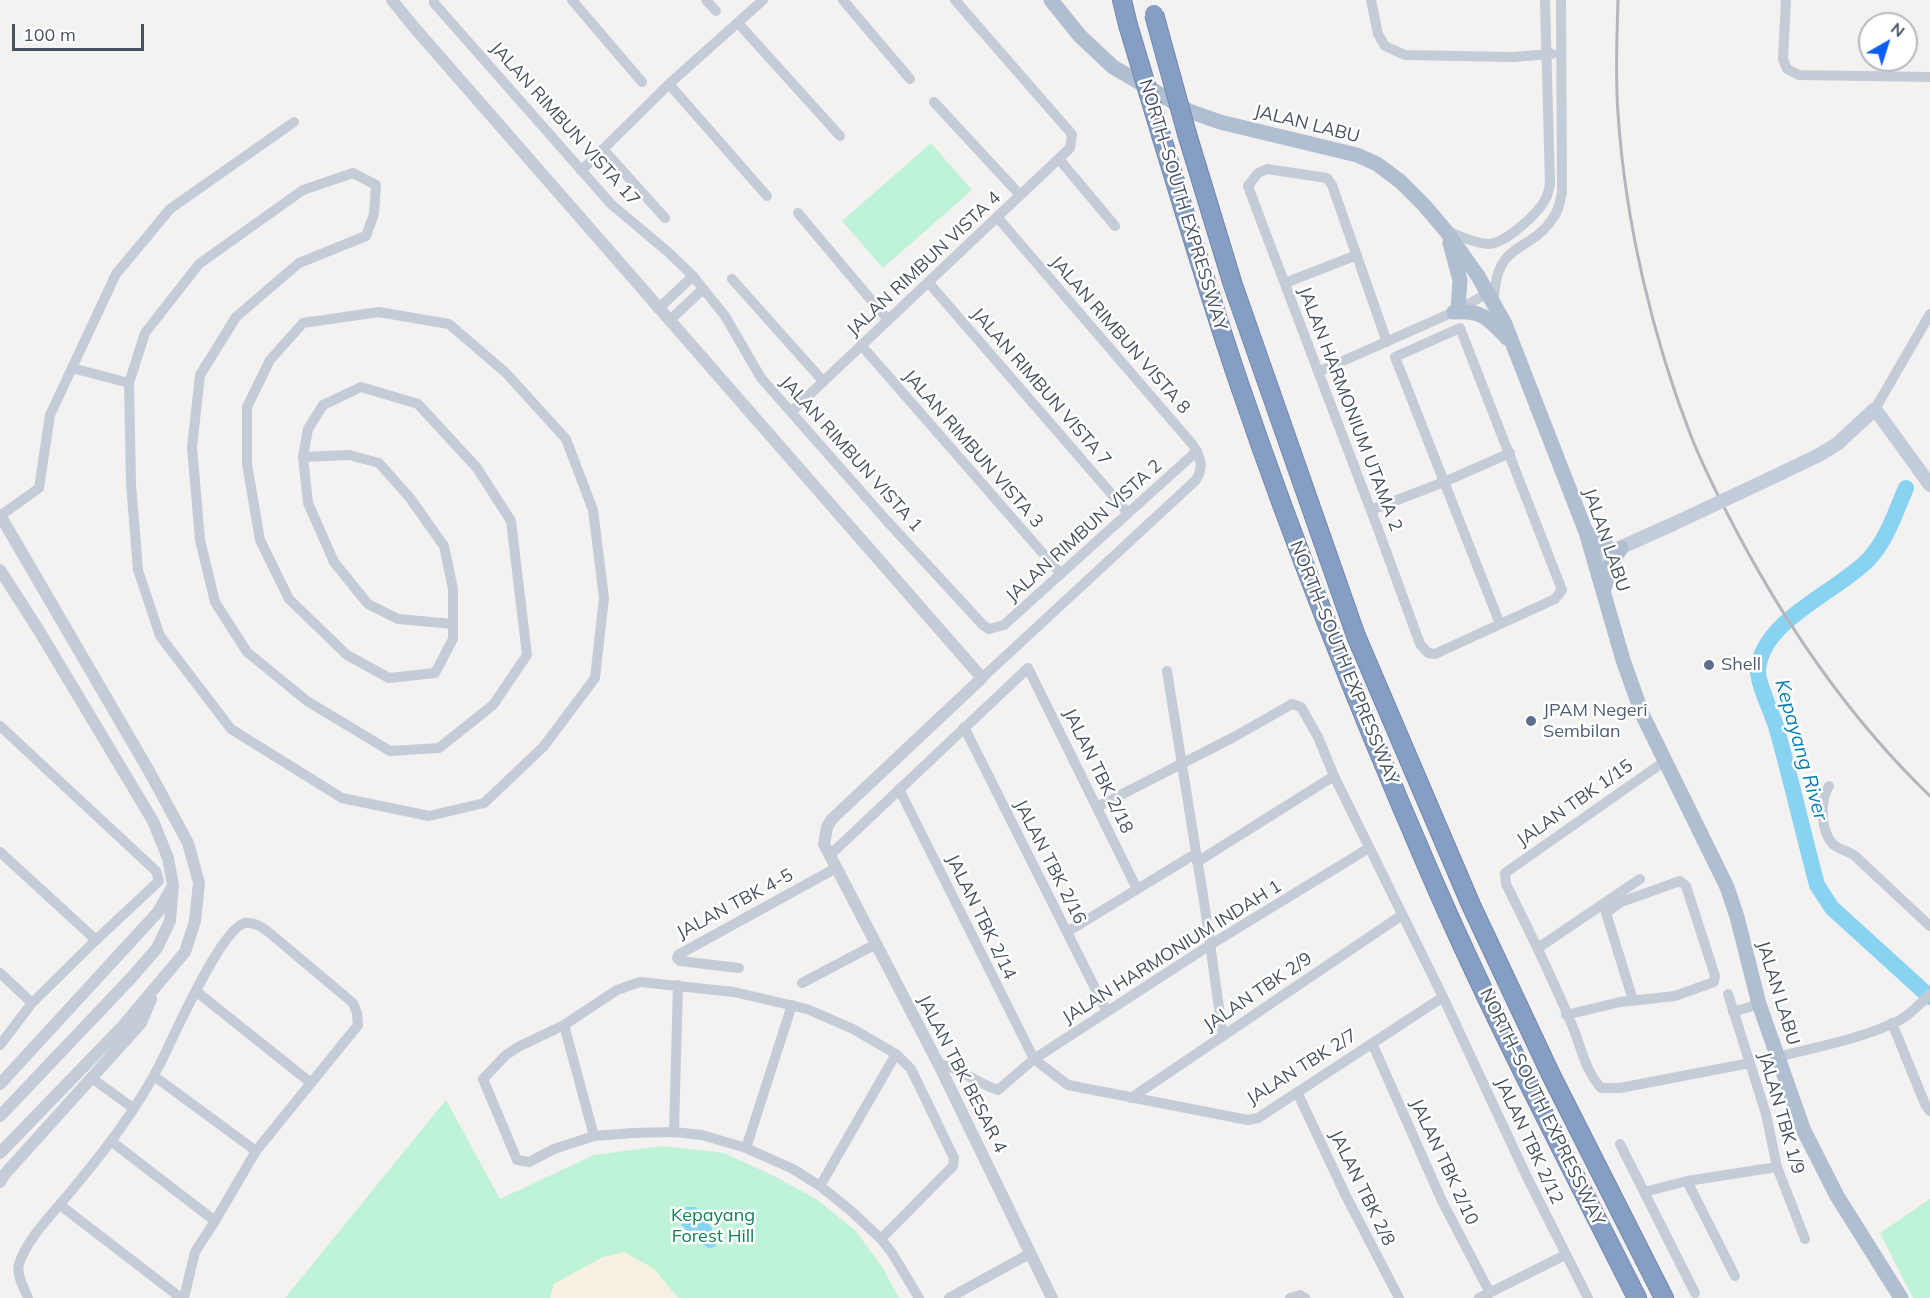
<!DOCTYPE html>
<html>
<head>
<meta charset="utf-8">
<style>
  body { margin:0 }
  #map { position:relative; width:1930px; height:1298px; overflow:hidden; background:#f4f1f1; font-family:Mulish,sans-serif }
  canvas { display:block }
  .north { position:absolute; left:1858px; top:12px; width:60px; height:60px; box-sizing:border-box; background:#fff; border:2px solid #b5babf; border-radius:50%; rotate:39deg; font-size:16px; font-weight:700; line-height:24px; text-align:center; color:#475260 }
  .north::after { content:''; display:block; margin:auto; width:21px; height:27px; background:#0d5ef2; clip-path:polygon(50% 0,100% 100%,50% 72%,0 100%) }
  .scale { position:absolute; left:12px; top:24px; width:132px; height:27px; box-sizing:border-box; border:3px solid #475260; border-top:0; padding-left:8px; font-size:18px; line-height:21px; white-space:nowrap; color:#475260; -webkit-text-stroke:4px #fff; paint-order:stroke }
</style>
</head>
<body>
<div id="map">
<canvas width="1930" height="1298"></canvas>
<div class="north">N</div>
<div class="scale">100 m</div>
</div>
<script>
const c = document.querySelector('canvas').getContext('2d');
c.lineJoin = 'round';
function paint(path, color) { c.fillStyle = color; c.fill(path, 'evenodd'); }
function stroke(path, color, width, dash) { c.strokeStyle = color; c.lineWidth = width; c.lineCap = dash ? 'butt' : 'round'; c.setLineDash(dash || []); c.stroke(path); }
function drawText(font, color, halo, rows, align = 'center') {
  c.font = font + ' Mulish,sans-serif'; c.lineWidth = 5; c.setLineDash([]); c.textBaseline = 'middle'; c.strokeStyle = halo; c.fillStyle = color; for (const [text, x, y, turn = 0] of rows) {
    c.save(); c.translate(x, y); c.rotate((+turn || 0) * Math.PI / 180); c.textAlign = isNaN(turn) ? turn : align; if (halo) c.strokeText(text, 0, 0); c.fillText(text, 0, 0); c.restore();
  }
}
paint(new Path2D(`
  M931 143 972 190 883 268 842 221Z
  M446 1100 500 1199 594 1155 663 1146 724 1153 770 1174 816 1199 855 1230 882 1267 899 1298H678L653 1268 603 1257 554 1284 550 1298H285Z
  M1930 1199V1298H1913L1880 1233Z`), '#bef3d7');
paint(new Path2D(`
  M624 1252 653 1268 678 1298H550L554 1284 603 1257Z`), '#f5f0e2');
paint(new Path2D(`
  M686 1207H696L711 1227 718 1240 715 1247 708 1248 695 1239 678 1221V1213Z`), '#88d3f2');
stroke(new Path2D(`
  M1906 488C1895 513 1887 540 1868 560 1837 592 1762 620 1758 670 1757 682 1772 713 1776 726 1791 779 1803 832 1817 885L1832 908 1930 997`), '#88d3f2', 16);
const motorway = new Path2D(`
  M1122 0 1128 25
  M1187 134 1233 285 1356 636 1471 905 1551 1075 1664 1298
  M1161 135C1187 220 1212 305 1241 389 1296 550 1359 709 1427 866 1490 1013 1565 1155 1637 1298`);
stroke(motorway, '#7189ae', 20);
stroke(new Path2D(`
  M434 0V3L611 204 668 252 693 276 725 316 761 378 887 521 983 625 989 629 1004 625 1197 451
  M572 0 642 82
  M706 0 716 11
  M843 0 910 79
  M1371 0 1378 34 1385 46 1405 55 1513 57 1552 54
  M1786 0 1783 59 1787 69 1799 75 1930 77
  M738 23 840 136
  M669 84 767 196
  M934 102 1020 195
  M603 149 665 218
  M1059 159 1115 226
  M581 171 669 84 763 0
  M798 213 888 320
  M1447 231C1460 236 1473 243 1488 244 1505 244 1539 213 1546 198 1548 194 1549 189 1550 184L1545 0
  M732 279 823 381
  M928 282 1128 513
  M1285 283 1357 255
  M1494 302C1495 238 1530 256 1555 215 1559 209 1560 200 1562 193L1561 0
  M658 309 693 276
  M669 321 703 289
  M1387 342 1332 185 1327 178 1267 169 1258 173 1248 186 1261 221 1378 529 1420 644 1428 653 1435 654 1555 599 1562 590 1460 328 1395 357 1500 624
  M861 345 1061 574
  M72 368 129 383 145 333 199 264 303 190 353 173 376 185 374 214 366 236 299 263 236 317 200 375 192 447 200 540 215 602 247 652 307 701 390 751 439 748 493 705 527 655 511 521 477 468 418 404 361 387 323 405 308 429 303 457 308 503 334 562 368 604 398 619 453 624
  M1318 372 1458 310 1488 293
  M129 383 131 484 138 570 160 636 231 729 342 798 429 816 484 803 544 746 595 678 604 598 593 510 566 439 506 373 449 324 379 312 303 323 270 360 247 407V464L260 540 289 599 347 655 389 678 435 673 453 639V589L444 546 410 498 379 463 349 455 303 457
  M1875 409 1930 314
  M791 412 1070 148 1072 135 1070 132 955 0
  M1371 510 1444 482 1510 453
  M0 516 39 488 50 415 116 274 170 209 294 122
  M1167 671 1205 908 1223 1036
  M982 678 1196 480C1204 467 1201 458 1193 445L997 217
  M0 726 156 871 159 881 96 940 32 1003 0 1045
  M964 727 1107 1012
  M1665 761 1505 873 1506 884C1530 932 1554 981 1574 1030 1582 1051 1586 1071 1601 1088H1620L1750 1063
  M1829 786C1820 801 1820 832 1834 845 1840 850 1849 851 1855 856L1930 926
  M899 789 1034 1059 1068 1085 1248 1120 1258 1118 1443 997
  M1097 807 1234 737 1292 704 1301 707 1318 737 1334 776 1443 997 1526 1175 1588 1298
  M0 852 96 940
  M829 856 1028 668 1137 889
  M1197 862 1334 776
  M1067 932 1195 854
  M1538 948 1640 879
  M739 968 680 961 677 958 678 955 836 868
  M0 973 32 1003
  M802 983 876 944
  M197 992 311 1083
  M1728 994 1766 1114 1777 1167 1805 1239
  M1733 1012 1759 1004
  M1566 1015 1620 1002 1675 996 1714 982 1715 976 1686 886 1680 881 1621 902 1606 913 1633 1000
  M1892 1023 1925 1104 1930 1111
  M564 1025 594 1136
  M1372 1043 1442 1201 1490 1293
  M1777 1057C1817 1047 1861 1039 1898 1021 1910 1015 1920 1004 1930 994
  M938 1063C962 1069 976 1083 998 1090L1034 1059 1210 945 1369 848
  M154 1076 256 1151
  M93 1079 133 1108
  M1297 1092 1346 1196 1399 1298
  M1131 1098 1402 915
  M674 1132 678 985
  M111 1141 215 1221
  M1620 1144 1695 1293
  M746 1148 792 1005
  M1687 1181 1735 1276
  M820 1186 896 1054
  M1644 1192 1687 1181 1777 1167
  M60 1205 181 1298
  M881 1239 953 1166 954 1158 911 1069 896 1054 853 1029 807 1009 734 992 640 982 617 990 564 1025 518 1047 506 1055 483 1079 517 1160 529 1162 554 1149 594 1136 633 1133 674 1132 702 1135 746 1148 793 1169 820 1186 849 1209 881 1239 892 1253 919 1298
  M28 1298C24 1288 16 1275 19 1264 27 1238 56 1210 72 1190 105 1150 138 1108 161 1062 173 1038 221 928 245 923 252 922 260 926 266 930L353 1003 357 1013 358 1025 256 1151 215 1221 195 1252 184 1298
  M949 1298 1031 1253
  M1290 1298 1300 1295 1305 1298
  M1479 1298 1565 1255`), '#c4ccd7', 10);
stroke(new Path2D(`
  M392 0 413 26 982 678 832 819 827 827 824 844 938 1063 1052 1298
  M0 515 149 771 188 843 199 883 195 921 185 952 121 1028 0 1153
  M0 570 38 629 153 821 168 858 173 885 170 921 157 948 132 977 0 1116
  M0 1084 158 912 171 889
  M0 1182 4 1175 141 1023 151 999`), '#c4ccd7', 12);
stroke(new Path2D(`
  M1771 478 1819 455 1837 444 1875 409 1930 485
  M1595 559 1671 525`), '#c3ccdb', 14);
stroke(new Path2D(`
  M1051 0 1080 36 1113 67 1189 111 1220 122 1357 155 1377 164 1401 182 1424 205 1446 231 1478 276 1505 324 1586 532 1623 660 1643 716 1727 887 1737 917 1759 1004 1804 1131 1837 1196 1901 1298
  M1450 243 1460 280 1458 310
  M1454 312C1482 310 1488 318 1507 338
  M1586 532 1613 551
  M1604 589 1610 566 1621 548`), '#afbed1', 15);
stroke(motorway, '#869ec3', 18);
stroke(new Path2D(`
  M1618 0C1617 38 1615 76 1618 113 1625 220 1652 336 1691 436 1704 469 1721 502 1738 534 1789 630 1851 720 1930 796`), '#b3b6bc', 3);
const motorwayBridge = new Path2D(`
  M1154 14 1187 134
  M1128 25 1161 135`);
stroke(motorwayBridge, '#7189ae', 20, []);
stroke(new Path2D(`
  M1671 525 1771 478`), '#c3ccdb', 14);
stroke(motorwayBridge, '#869ec3', 18);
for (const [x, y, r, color] of [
  [1709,665,6,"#5c6f8a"],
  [1531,721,6,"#5c6f8a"]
]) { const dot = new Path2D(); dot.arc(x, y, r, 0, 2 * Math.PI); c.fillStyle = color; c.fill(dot); stroke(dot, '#fff', 2); }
drawText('18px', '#475260', '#fff', [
  ["JALAN RIMBUN VISTA 17",565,124,48],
  ["JALAN LABU",1307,124,14],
  ["NORTH–SOUTH EXPRESSWAY",1183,205,73],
  ["JALAN RIMBUN VISTA 4",924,264,-43],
  ["JALAN RIMBUN VISTA 8",1120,335,49],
  ["JALAN RIMBUN VISTA 7",1041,387,49],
  ["JALAN HARMONIUM UTAMA 2",1350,409,69],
  ["JALAN RIMBUN VISTA 3",973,449,49],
  ["JALAN RIMBUN VISTA 1",851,454,48],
  ["JALAN RIMBUN VISTA 2",1084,531,-42],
  ["JALAN LABU",1606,540,71],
  ["NORTH–SOUTH EXPRESSWAY",1344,663,68],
  ["JALAN TBK 2/18",1098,771,64],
  ["JALAN TBK 1/15",1575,803,-35],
  ["JALAN TBK 2/16",1050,862,63],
  ["JALAN TBK 4-5",735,904,-28],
  ["JALAN TBK 2/14",981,917,64],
  ["JALAN HARMONIUM INDAH 1",1172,952,-32],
  ["JALAN TBK 2/9",1258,992,-34],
  ["JALAN LABU",1778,993,73],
  ["JALAN TBK 2/7",1302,1067,-32],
  ["JALAN TBK BESAR 4",962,1074,63],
  ["NORTH–SOUTH EXPRESSWAY",1542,1107,64],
  ["JALAN TBK 1/9",1781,1113,74],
  ["JALAN TBK 2/12",1529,1141,65],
  ["JALAN TBK 2/10",1444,1162,65],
  ["JALAN TBK 2/8",1362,1188,64]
]);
drawText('18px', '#4e5e75', '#fff', [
  ["Shell",1721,665],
  ["JPAM Negeri",1543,711],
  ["Sembilan",1543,732]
], 'left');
drawText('18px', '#118254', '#fff', [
  ["Kepayang",713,1216],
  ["Forest Hill",713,1237]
]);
drawText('italic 20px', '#047db0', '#fff', [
  ["Kepayang River",1801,750,74]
]);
</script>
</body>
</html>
